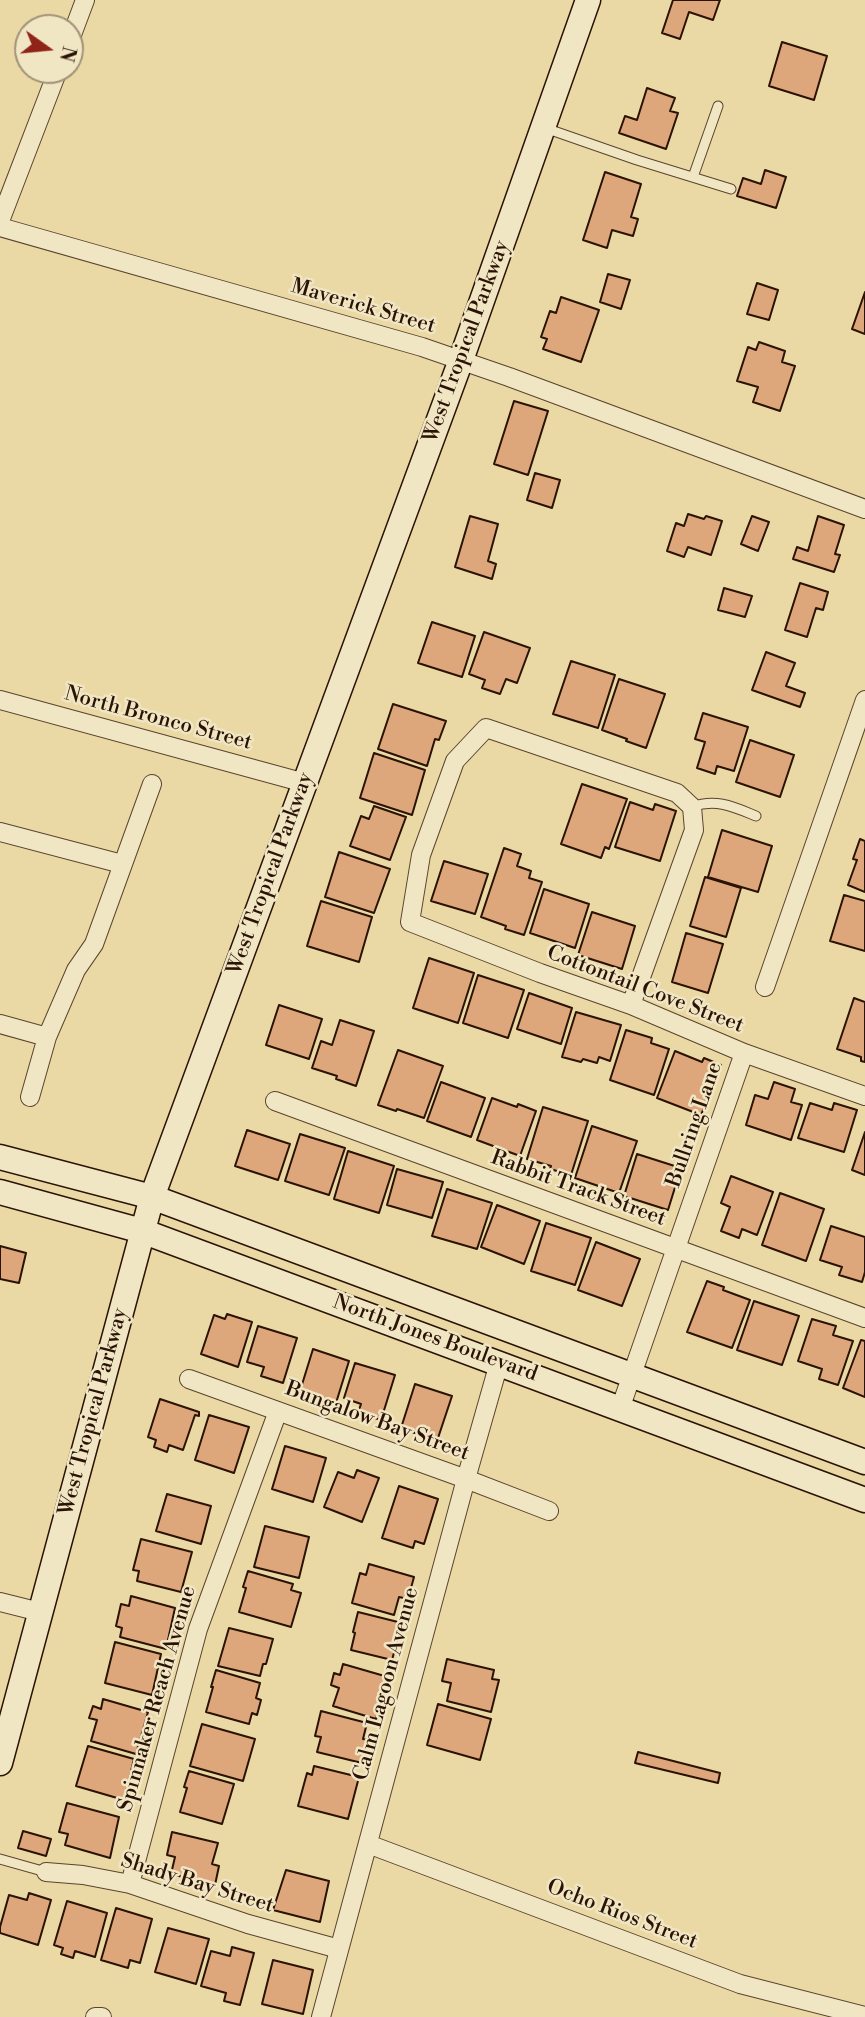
<!DOCTYPE html>
<html>
<head>
<meta charset="utf-8">
<style>
  body { margin:0 }
  #map { position:relative; width:865px; height:2017px; overflow:hidden; background:#ead8a5; font-family:"Libre Bodoni",serif }
  canvas { display:block }
  .north { position:absolute; left:14px; top:14px; width:70px; height:70px; box-sizing:border-box; background:#f1e6c4; border:2px solid #a19278; border-radius:50%; rotate:105deg; font-size:19px; font-weight:700; line-height:28px; text-align:center; color:#2a1305 }
  .north::after { content:''; display:block; margin:auto; width:24px; height:32px; background:#8f2418; clip-path:polygon(50% 0,100% 100%,50% 72%,0 100%) }
</style>
</head>
<body>
<div id="map">
<canvas width="865" height="2017"></canvas>
<div class="north">N</div>
</div>
<script>
const c = document.querySelector('canvas').getContext('2d');
c.lineJoin = 'round';
function paint(path, color) { c.fillStyle = color; c.fill(path, 'evenodd'); }
function stroke(path, color, width, dash) { c.strokeStyle = color; c.lineWidth = width; c.lineCap = dash ? 'butt' : 'round'; c.setLineDash(dash || []); c.stroke(path); }
function drawText(font, color, halo, rows, align = 'center') {
  c.font = font + ' "Libre Bodoni",serif'; c.lineWidth = 5; c.setLineDash([]); c.textBaseline = 'middle'; c.strokeStyle = halo; c.fillStyle = color; for (const [text, x, y, turn = 0] of rows) {
    c.save(); c.translate(x, y); c.rotate((+turn || 0) * Math.PI / 180); c.textAlign = isNaN(turn) ? turn : align; if (halo) c.strokeText(text, 0, 0); c.fillText(text, 0, 0); c.restore();
  }
}
const building = new Path2D(`
  M673 0H720L713 20 689 12 680 39 662 33Z
  M782 42 827 56 814 100 769 86Z
  M647 88 675 98 670 111 678 113 666 149 619 133 625 116 637 120Z
  M765 170 786 177 776 208 737 196 743 178 761 184Z
  M605 172 641 184 631 217 638 219 633 236 612 230 607 248 583 240Z
  M608 274 630 280 621 309 600 302Z
  M757 283 778 290 769 320 747 314Z
  M865 292V334L852 329Z
  M561 297 599 310 581 362 543 349 547 339 541 337 550 311 556 313Z
  M759 342 785 351 782 362 795 366 780 411 753 402 758 387 737 381 748 347 756 350Z
  M514 401 548 411 528 475 494 464Z
  M535 473 560 480 552 508 527 500Z
  M688 514 704 519 706 516 722 521 711 555 688 547 684 557 667 551 676 523 684 526Z
  M470 516 498 524 488 561 496 564 492 579 455 567Z
  M752 516 769 522 758 551 741 544Z
  M818 516 844 525 835 554 840 555 834 572 793 559 797 547 808 551Z
  M800 583 828 592 823 610 816 608 807 637 785 630Z
  M724 588 752 596 745 617 718 610Z
  M432 622 475 636 462 677 418 663Z
  M484 632 530 648 517 683 506 679 500 694 482 688 485 680 469 674Z
  M766 652 795 663 786 686 805 693 800 707 752 690Z
  M571 661 615 675 598 728 553 714Z
  M619 679 665 694 646 748 626 741 627 739 602 730Z
  M393 704 446 721 439 740 435 739 427 766 378 749Z
  M703 713 748 727 734 771 717 766 715 774 697 768 705 742 695 739Z
  M750 740 794 755 780 797 736 782Z
  M374 753 425 770 412 815 360 798Z
  M582 784 627 799 609 849 605 847 601 858 561 844Z
  M630 802 653 810 655 804 676 811 660 861 615 847Z
  M374 806 406 817 390 860 350 846 361 816 369 819Z
  M722 830 772 846 758 892 708 877Z
  M860 839 865 841V892L848 885 857 860 853 859Z
  M504 848 521 854 517 866 531 871 529 878 542 882 524 935 505 929 506 926 481 917Z
  M339 852 390 869 374 913 325 897Z
  M444 861 488 874 475 914 431 901Z
  M705 877 741 888 726 937 690 926Z
  M544 889 589 904 575 948 530 933Z
  M844 895 865 901V951L830 941Z
  M321 901 372 917 359 962 307 946Z
  M592 912 635 926 622 969 578 955Z
  M686 933 723 944 708 993 672 982Z
  M429 958 474 973 458 1023 413 1008Z
  M478 975 524 990 508 1038 463 1023Z
  M529 993 572 1008 561 1044 517 1029Z
  M854 998 865 1002V1062L861 1061V1057L837 1049Z
  M279 1005 322 1019 309 1059 266 1045Z
  M576 1012 621 1025 610 1061 599 1057 597 1063 583 1059 581 1062 562 1057Z
  M340 1020 374 1031 356 1086 336 1079 337 1076 312 1068 321 1041 332 1045Z
  M626 1030 652 1038 651 1043 669 1049 654 1095 610 1080Z
  M398 1050 443 1066 424 1118 397 1109 396 1111 378 1105Z
  M675 1051 702 1062 704 1058 721 1065 701 1115 657 1098Z
  M441 1082 485 1098 471 1137 427 1121Z
  M774 1082 795 1089 791 1102 802 1105 791 1140 746 1125 755 1095 768 1099Z
  M492 1098 517 1107 518 1104 536 1111 520 1156 477 1140Z
  M810 1103 832 1110 834 1103 857 1110 844 1152 798 1138Z
  M543 1107 588 1121 571 1175 550 1169 551 1166 527 1159Z
  M592 1126 637 1141 619 1193 575 1178Z
  M247 1130 290 1144 278 1180 235 1166Z
  M865 1132V1175L852 1170Z
  M300 1134 345 1148 329 1195 285 1181Z
  M348 1151 394 1166 379 1213 334 1199Z
  M637 1154 681 1168 668 1210 624 1196Z
  M397 1169 443 1182 432 1218 387 1205Z
  M731 1176 773 1192 757 1235 742 1229 739 1238 721 1231 730 1207 721 1203Z
  M447 1189 492 1203 477 1249 432 1236Z
  M780 1193 824 1209 806 1261 762 1245Z
  M497 1205 540 1221 524 1264 481 1247Z
  M546 1223 591 1238 575 1285 531 1271Z
  M831 1226 865 1237V1272L862 1282 839 1275 842 1267 820 1260Z
  M596 1242 640 1259 622 1306 578 1290Z
  M0 1246 26 1253 19 1283 0 1279Z
  M707 1281 724 1287 723 1290 750 1300 732 1348 687 1332Z
  M754 1301 799 1316 782 1365 737 1350Z
  M227 1314 252 1322 238 1367 201 1354 214 1315 225 1319Z
  M812 1319 836 1326 833 1335 853 1341 838 1385 819 1379 822 1369 798 1361Z
  M258 1326 297 1338 283 1383 261 1376 264 1367 247 1362Z
  M861 1340 865 1341V1397L843 1388Z
  M313 1349 349 1361 336 1403 300 1391Z
  M355 1363 395 1375 381 1420 358 1413 361 1404 344 1398Z
  M415 1384 452 1396 437 1441 401 1428Z
  M160 1399 199 1412V1416L195 1415 183 1450 169 1445 167 1452 154 1447 156 1440 148 1437Z
  M209 1415 249 1427 234 1473 195 1460Z
  M285 1446 326 1458 313 1502 272 1489Z
  M357 1470 379 1478 362 1522 324 1507 338 1472 354 1478Z
  M399 1486 438 1499 424 1544 415 1541 413 1548 382 1538Z
  M167 1494 211 1506 201 1544 156 1531Z
  M265 1526 309 1537 299 1578 254 1567Z
  M141 1539 192 1552 181 1592 137 1581 139 1571 133 1570Z
  M369 1564 414 1577 408 1599 399 1597 394 1615 352 1603 360 1573 366 1575Z
  M248 1571 293 1584 291 1590 301 1593 291 1627 239 1612 246 1588 243 1587Z
  M131 1596 175 1608 166 1649 120 1637 122 1628 116 1626 121 1604 129 1606Z
  M358 1612 402 1623 392 1660 351 1650 355 1633 353 1632Z
  M229 1628 273 1639 266 1664H263L260 1676 218 1666Z
  M115 1642 161 1654 152 1695 105 1683Z
  M447 1659 494 1670 492 1679 499 1680 491 1712 447 1701 451 1683 442 1681Z
  M343 1664 388 1677 376 1719 333 1706 339 1688 331 1685 334 1673 340 1675Z
  M216 1670 260 1683 256 1698 261 1700 257 1715 252 1713 249 1724 206 1712 213 1687H211Z
  M103 1699 148 1712 136 1754 91 1741 97 1720 89 1718 93 1706 101 1709Z
  M438 1704 491 1719 480 1760 427 1745Z
  M321 1711 367 1723 363 1739 371 1741 366 1764 317 1752 321 1737 315 1736Z
  M202 1724 255 1739 243 1781 190 1766Z
  M88 1746 134 1759 124 1800 76 1786Z
  M638 1752 720 1773 718 1783 635 1763Z
  M314 1766 359 1777 348 1819 298 1806 307 1773 312 1775Z
  M189 1771 234 1784 222 1824 180 1812 187 1788 184 1787Z
  M67 1803 119 1817 110 1858 65 1845 68 1834 59 1832Z
  M23 1831 51 1839 46 1856 18 1848Z
  M172 1832 218 1843 212 1864 219 1866 215 1885 171 1874 175 1857 167 1855Z
  M286 1870 329 1881 320 1922 273 1910Z
  M29 1893 51 1900 38 1945 0 1933V1927L9 1895 27 1900Z
  M67 1901 107 1913 95 1957 75 1951 73 1958 61 1954 63 1948 54 1945Z
  M116 1908 152 1919 140 1963 130 1960 128 1968 101 1960Z
  M168 1928 209 1939 196 1984 155 1972Z
  M232 1947 254 1953 240 2005 224 2001 226 1993 201 1986 211 1951 230 1956Z
  M273 1960 313 1970 303 2014 262 2004Z`);
paint(building, '#dda67b');
stroke(building, '#2a1305', 2);
const service = new Path2D(`
  M545 128 637 160 731 189
  M693 177 718 106
  M692 807C716 798 734 807 756 816
  M0 1859 46 1872`);
const minor = new Path2D(`
  M70 40 85 0
  M0 221 58 70
  M0 227 422 347 509 377 865 509
  M0 700 305 783
  M0 832 122 864
  M765 987 865 700
  M631 1005 694 830 692 807 677 793 486 728 455 761 421 855 410 922 540 973 631 1005 744 1053 865 1096
  M0 1024 47 1037
  M30 1097 47 1037 76 970 94 944 152 784
  M275 1101 865 1318
  M189 1379 466 1479 549 1511
  M620 1409 744 1053
  M0 1602 40 1612
  M368 1844 740 1984 865 2016
  M46 1872 83 1875 130 1884 248 1924 339 1949
  M130 1884 198 1629 278 1411
  M95 2017H102
  M321 2017 466 1479 499 1363`);
const secondary = new Path2D(`
  M0 1157 152 1197 865 1462
  M0 1192 142 1231 865 1500
  M0 1763 152 1197 461 360 588 0`);
stroke(service, '#5a442d', 11);
stroke(minor, '#5a442d', 20);
stroke(secondary, '#2a1305', 27);
stroke(service, '#f1e6c4', 9);
stroke(minor, '#f1e6c4', 18);
stroke(secondary, '#f1e6c4', 24);
drawText('21px', '#2a1305', '#f1e6c4', [
  ["Maverick Street",363,307,16],
  ["West Tropical Parkway",467,342,-70],
  ["North Bronco Street",158,719,15],
  ["West Tropical Parkway",271,874,-70],
  ["Cottontail Cove Street",645,990,21],
  ["Bullring Lane",695,1125,-71],
  ["Rabbit Track Street",578,1189,20],
  ["North Jones Boulevard",435,1339,20],
  ["West Tropical Parkway",94,1412,-75],
  ["Bungalow Bay Street",377,1422,20],
  ["Calm Lagoon Avenue",387,1684,-75],
  ["Spinnaker Reach Avenue",158,1699,-74],
  ["Shady Bay Street",197,1884,17],
  ["Ocho Rios Street",622,1915,21]
]);
</script>
</body>
</html>
